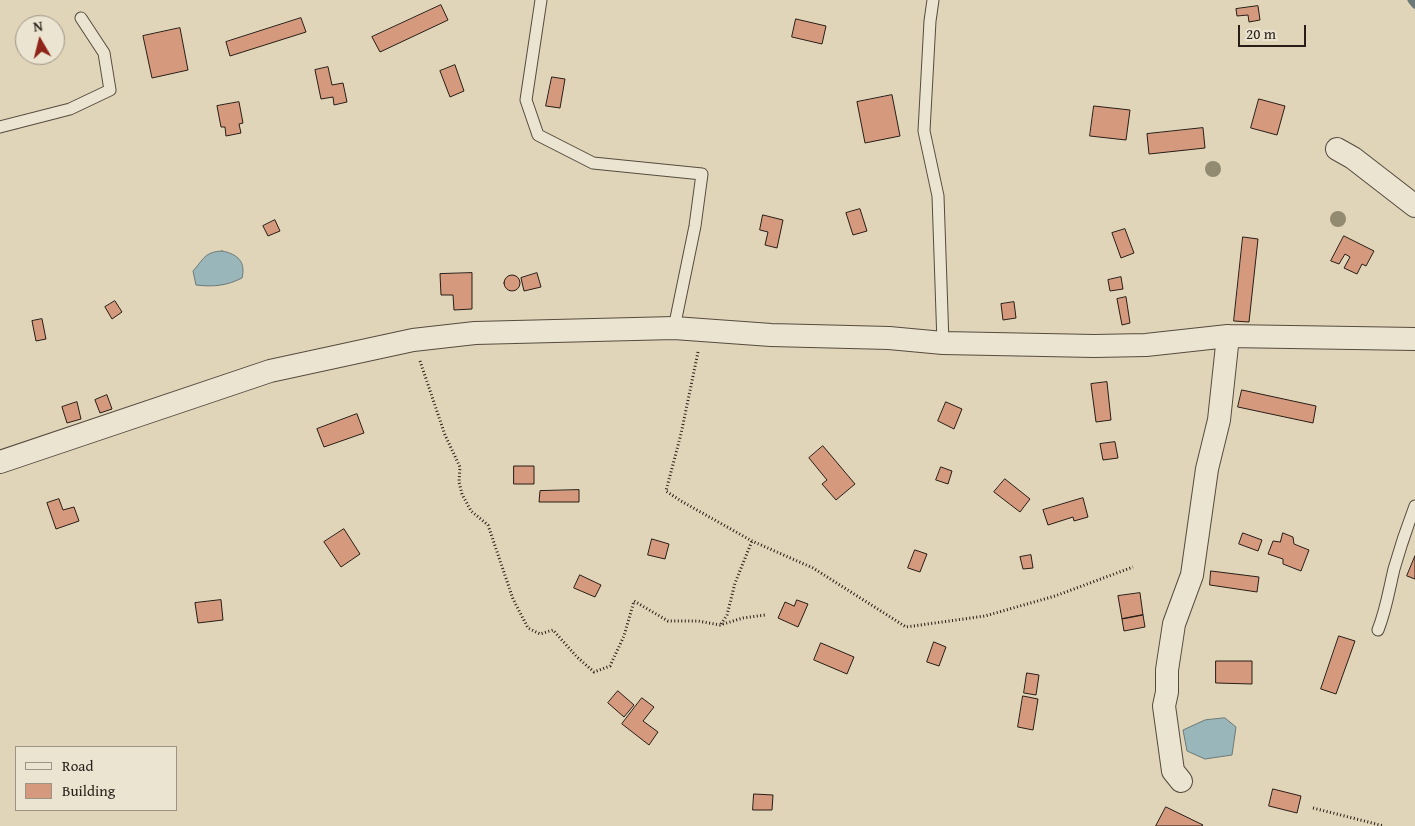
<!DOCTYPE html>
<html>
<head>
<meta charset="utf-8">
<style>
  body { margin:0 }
  #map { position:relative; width:1415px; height:826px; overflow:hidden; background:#e0d5b8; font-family:"Gentium Book Plus",serif }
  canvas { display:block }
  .legend { position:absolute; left:15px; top:746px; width:162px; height:65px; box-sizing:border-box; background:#ebe4d1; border:1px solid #9d9487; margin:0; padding:6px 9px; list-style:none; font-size:15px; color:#281d17 }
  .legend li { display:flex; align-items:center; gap:10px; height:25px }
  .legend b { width:25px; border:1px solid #9d9487 }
  .north { position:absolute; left:15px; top:15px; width:50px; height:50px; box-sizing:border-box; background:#ebe4d1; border:1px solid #9d9487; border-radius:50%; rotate:352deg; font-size:14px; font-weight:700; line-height:20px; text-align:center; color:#281d17 }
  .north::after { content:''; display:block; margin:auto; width:18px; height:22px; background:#8f2418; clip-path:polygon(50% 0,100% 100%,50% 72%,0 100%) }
  .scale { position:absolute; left:1238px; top:25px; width:68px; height:22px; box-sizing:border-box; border:2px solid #281d17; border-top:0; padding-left:6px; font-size:15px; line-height:18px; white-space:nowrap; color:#281d17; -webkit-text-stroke:4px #ebe4d1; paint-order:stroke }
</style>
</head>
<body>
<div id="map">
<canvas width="1415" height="826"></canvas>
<ul class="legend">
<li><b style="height:6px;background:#ebe4d1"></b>Road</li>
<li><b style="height:14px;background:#d5997d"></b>Building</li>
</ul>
<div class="north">N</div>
<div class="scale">20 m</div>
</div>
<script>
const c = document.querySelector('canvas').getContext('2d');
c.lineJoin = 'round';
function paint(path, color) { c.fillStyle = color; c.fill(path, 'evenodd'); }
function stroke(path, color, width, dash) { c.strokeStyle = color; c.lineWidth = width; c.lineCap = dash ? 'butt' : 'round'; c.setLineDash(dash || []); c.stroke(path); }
const water = new Path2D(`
  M222 251C238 254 246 262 242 278 226 286 213 287 196 285L193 271C204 259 204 252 222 251Z
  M1225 718 1236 727 1232 755 1205 759 1187 751 1183 730 1205 720Z`);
paint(water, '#99b6ba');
stroke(water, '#6c7979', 1);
stroke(new Path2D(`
  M1411 0 1415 5`), '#6c7979', 7);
const building = new Path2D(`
  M441 5 448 20 380 52 372 37Z
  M1258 6 1260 20 1249 22 1248 15 1237 16 1236 9Z
  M301 18 306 32 230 56 226 42Z
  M796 19 826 26 822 44 792 37Z
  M180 28 188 70 152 78 143 36Z
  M455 65 464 91 450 97 440 71Z
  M328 67 332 85 343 83 347 102 334 105 333 97 321 99 315 70Z
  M552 77 565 79 560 108 546 106Z
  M892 95 900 136 865 143 857 102Z
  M1259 99 1285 106 1277 135 1251 128Z
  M239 102 243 123 239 124 241 133 226 136 225 127H221L217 106Z
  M1094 106 1130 110 1126 140 1090 136Z
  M1203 128 1205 148 1149 154 1147 134Z
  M860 209 867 231 853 235 846 213Z
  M763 215 783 220 777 248 765 245 768 232 760 230Z
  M275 220 280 231 268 236 263 226Z
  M1125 229 1134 253 1121 258 1112 233Z
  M1344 236 1374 251 1366 266 1362 264 1357 274 1344 268 1350 257 1345 254 1339 264 1331 261Z
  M1243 237 1258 239 1249 322 1234 321Z
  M472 273V309L454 310 453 295H441L440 274Z
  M537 273 541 287 524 291 521 278Z
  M504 283a8 8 0 1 1 16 0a8 8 0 1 1-16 0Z
  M1121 277 1123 289 1110 291 1108 280Z
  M1126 297 1130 323 1122 325 1117 299Z
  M115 301 122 312 112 319 105 307Z
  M1014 302 1016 318 1003 320 1001 304Z
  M42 319 46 339 36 341 32 321Z
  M1107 382 1111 420 1096 422 1091 384Z
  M1242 390 1316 406 1313 423 1238 407Z
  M107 395 112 409 100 413 95 400Z
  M77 402 81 419 67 423 62 407Z
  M946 402 962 409 954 429 938 421Z
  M357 414 364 433 324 447 317 429Z
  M1115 442 1118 458 1103 460 1100 444Z
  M823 446 855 484 836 500 822 484 827 480 809 458Z
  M514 466H534V484H514Z
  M941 467 952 471 948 484 936 480Z
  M1005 479 1030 499 1020 512 994 492Z
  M579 490V502H539L540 491Z
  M1083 498 1088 517 1074 521 1073 517 1048 525 1043 510Z
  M59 499 63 510 74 507 79 521 56 529 47 503Z
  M344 529 360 554 341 567 324 542Z
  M1243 533 1262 540 1258 551 1239 544Z
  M1283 533 1293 537 1294 544 1309 550 1301 571 1283 564V559L1268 554 1273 541 1280 542Z
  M652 539 669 544 665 559 648 555Z
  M915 550 927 554 920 572 908 568Z
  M1031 555 1033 568 1023 569 1020 557Z
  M1415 556V579L1407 576Z
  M1211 571 1259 577 1257 592 1210 585Z
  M580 575 601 585 595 597 574 588Z
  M1140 593 1143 615 1122 619 1118 596Z
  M221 600 223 620 198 623 195 603Z
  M797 600 808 604 798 627 778 618 785 602 794 606Z
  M1143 615 1145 627 1124 631 1122 619Z
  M1339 636 1355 641 1336 694 1321 689Z
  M934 642 946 647 939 666 927 662Z
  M821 643 854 657 847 674 814 660Z
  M1216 661H1252V684L1216 683Z
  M1027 673 1039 675 1036 695 1024 693Z
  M618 691 634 705 624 717 608 703Z
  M1023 696 1038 699 1033 730 1018 727Z
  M642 698 654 707 643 721 658 732 649 745 622 724Z
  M1273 789 1301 796 1297 813 1269 806Z
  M754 794 773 795 772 810H753Z
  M1166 807 1203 825 1202 826H1156Z`);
paint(building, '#d5997d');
stroke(building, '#281d17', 1);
const service = new Path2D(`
  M541 0 526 100 538 135 593 163 702 174 695 226 674 328
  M933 0 930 21 924 131 938 196 943 343
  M0 127 70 109 110 90 104 53 81 18
  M1378 630C1386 610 1389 590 1394 569 1400 548 1407 527 1415 506`);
const minor = new Path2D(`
  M1337 149 1353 158 1415 206
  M0 462 270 371 413 340 475 333 674 328 771 335 889 338 943 343 1094 346 1146 345 1228 336 1415 339
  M1181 781 1173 771 1164 706 1167 692V670L1174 624 1192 575 1207 469 1219 420 1228 336`);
stroke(service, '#564b3f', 13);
stroke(minor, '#564b3f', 24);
stroke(new Path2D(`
  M698 352 681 434 666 491 681 501 752 541 813 568 906 627 985 616 1055 596 1133 567
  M420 361 445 435 460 467 459 482 462 494 471 511 488 525 513 599 528 628 540 634 553 630 577 657 594 672 610 666 624 636 634 601 668 621H698L720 625 743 618 765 615
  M721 624 727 615 735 583 752 541
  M1313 808 1384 826`), '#281d17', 3, [1, 2.5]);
stroke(service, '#ebe4d1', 11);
stroke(minor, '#ebe4d1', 22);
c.fillStyle = '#938a72';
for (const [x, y] of [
  [1213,169],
  [1338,219]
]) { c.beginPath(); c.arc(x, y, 8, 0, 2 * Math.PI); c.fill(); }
</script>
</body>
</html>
